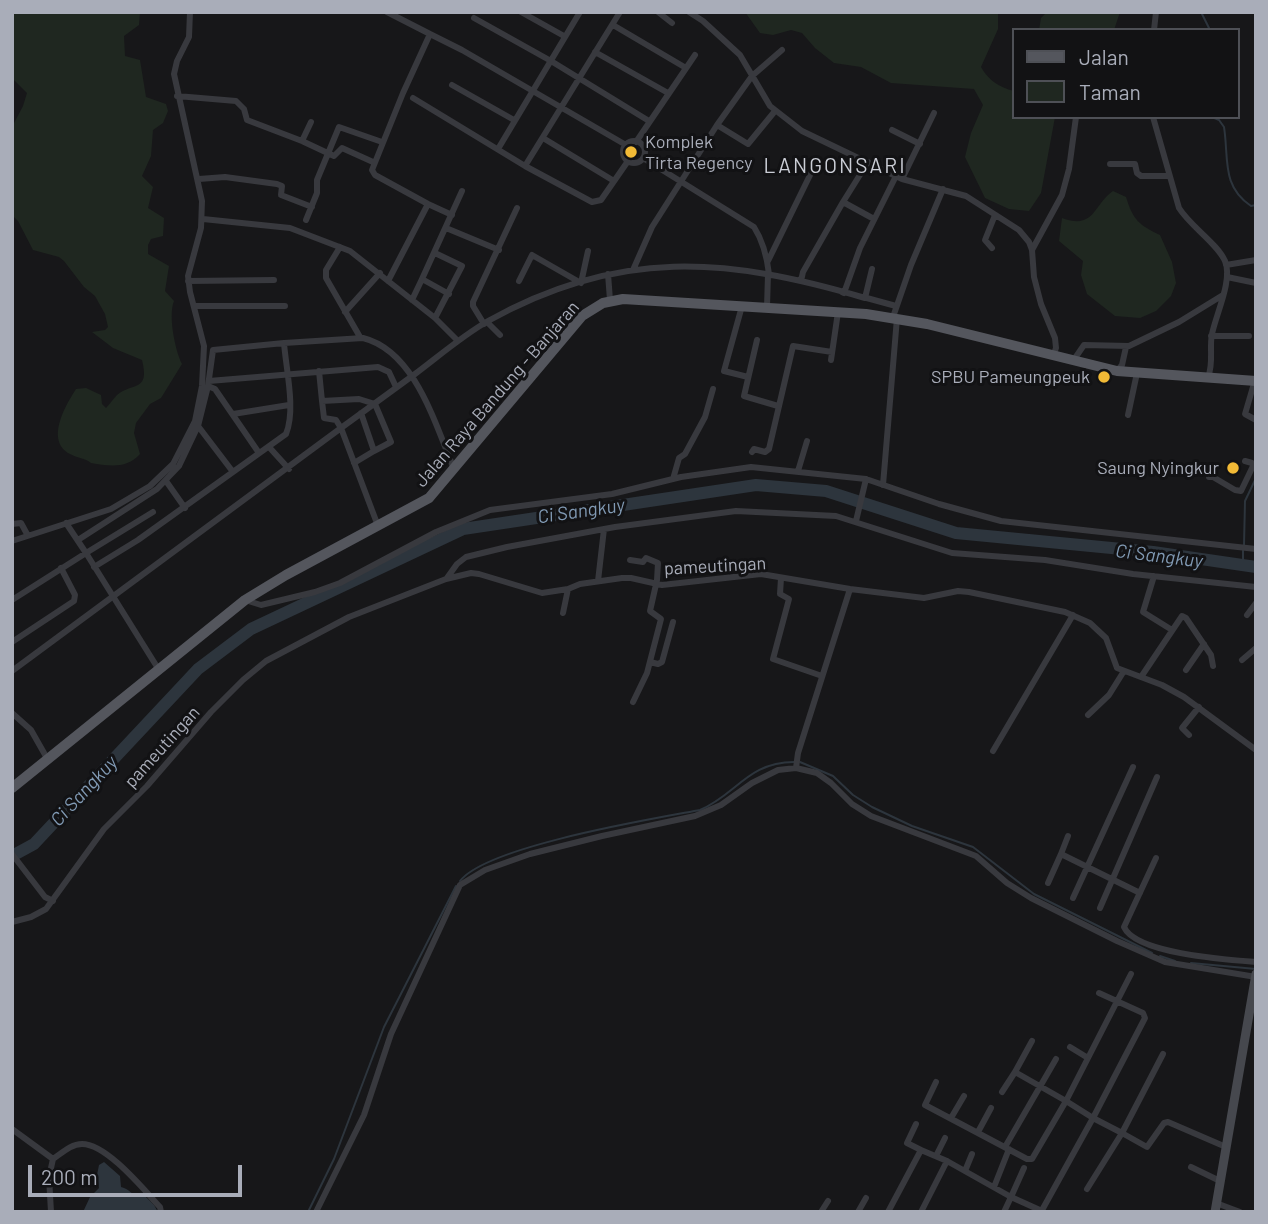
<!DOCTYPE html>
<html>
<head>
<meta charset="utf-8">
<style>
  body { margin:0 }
  #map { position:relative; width:1268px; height:1224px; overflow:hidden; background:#171719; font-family:Barlow,sans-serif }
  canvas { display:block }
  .frame { position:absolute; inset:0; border:14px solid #a9adb9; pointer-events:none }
  .legend { position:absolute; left:1012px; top:28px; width:228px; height:91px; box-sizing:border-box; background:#121214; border:2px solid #4e5056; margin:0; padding:9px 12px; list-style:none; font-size:21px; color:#a9adb9 }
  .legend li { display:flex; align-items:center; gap:14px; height:35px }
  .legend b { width:35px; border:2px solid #4e5056 }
  .scale { position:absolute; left:28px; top:1165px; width:214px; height:32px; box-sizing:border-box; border:4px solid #a9adb9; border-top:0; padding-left:9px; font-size:21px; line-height:24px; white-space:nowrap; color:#a9adb9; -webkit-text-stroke:5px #121214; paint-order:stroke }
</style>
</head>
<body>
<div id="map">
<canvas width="1268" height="1224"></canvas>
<div class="frame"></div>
<ul class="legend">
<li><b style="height:9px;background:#54565d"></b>Jalan</li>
<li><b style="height:19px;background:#1f2720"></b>Taman</li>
</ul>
<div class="scale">200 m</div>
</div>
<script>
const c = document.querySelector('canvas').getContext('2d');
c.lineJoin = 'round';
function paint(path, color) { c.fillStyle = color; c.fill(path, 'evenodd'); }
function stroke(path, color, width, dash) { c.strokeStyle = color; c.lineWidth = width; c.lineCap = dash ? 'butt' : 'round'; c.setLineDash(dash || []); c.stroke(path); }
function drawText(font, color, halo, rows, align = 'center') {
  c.font = font + ' Barlow,sans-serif'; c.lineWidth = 6; c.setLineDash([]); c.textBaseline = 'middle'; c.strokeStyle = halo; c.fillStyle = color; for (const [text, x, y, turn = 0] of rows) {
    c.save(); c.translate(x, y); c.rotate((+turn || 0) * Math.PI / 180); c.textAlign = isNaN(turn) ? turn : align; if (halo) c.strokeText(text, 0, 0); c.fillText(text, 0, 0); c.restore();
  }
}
paint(new Path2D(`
  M12 12H140L139 25 124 36 125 56 140 60 146 97 166 104 168 111 163 123 153 130 151 156 142 176 153 187 148 208 164 218 163 236 151 239 148 245V254L169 266 165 291 174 301C168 315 175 350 182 364L161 398 150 404 136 423 134 433 140 454C127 469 109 466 91 463 85 458 77 458 70 454 45 441 65 406 76 389L86 388 101 395 102 404 106 408C110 404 113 399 117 395 133 382 150 392 142 360L113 348 92 332 105 330 108 327 105 314 95 296 84 287 64 261 59 257 33 250 18 221 12 215V127L23 106 27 93 12 78Z
  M745 12H998V29L981 67C989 81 999 87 1014 91V117H1055L1041 193 1029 211 1009 209 985 198 965 157 971 133 983 105 974 89 891 83 861 67 834 63 815 48 802 33 791 30 773 35 760 33Z
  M1047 12H1120L1114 30H1039L1041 18Z
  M1113 191 1126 197C1133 220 1139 225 1160 235L1172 262 1176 283 1171 296 1156 311 1140 318 1115 316 1087 294 1081 275 1083 261 1059 241 1062 218C1095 230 1093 205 1113 191Z`), '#1f2720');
paint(new Path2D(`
  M104 1162 120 1176 121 1187C130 1189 132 1196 141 1197L144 1195 154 1205 158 1212H83L90 1197 99 1188 97 1175 99 1165Z`), '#2d353d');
stroke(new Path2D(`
  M1201 12 1210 30
  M1212 117 1219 120 1224 127C1229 158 1221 186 1251 206L1256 205
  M1244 545 1245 501 1256 478
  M1243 565V550
  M800 762 833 776 853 795 872 807 912 826 973 847 1034 894 1152 953
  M460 881C487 846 652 819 700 810 736 795 748 762 794 762
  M1160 956 1175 961
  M1191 963 1256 969
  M308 1212 334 1159 384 1027 456 886`), '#2d353d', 2);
stroke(new Path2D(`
  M12 856 34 844 198 669 251 629 463 529 756 485 826 491 956 533 1153 552 1256 567`), '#2d353d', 12);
stroke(new Path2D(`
  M387 12 430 34 403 93 372 170 375 175 428 204 452 215
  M521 12 564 36
  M658 12 672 23
  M689 12 703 21 740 55 770 106 802 131 902 179 966 196 1019 230 1029 242 1032 250 1034 277 1041 304 1055 338 1056 348 1053 356
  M474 18 551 61 649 121
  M613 25 686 68
  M1154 30 1156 12
  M430 34 462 50 626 145
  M595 52 668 93
  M452 85 514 120
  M177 96 236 101 244 109 247 120 302 141 334 156 342 148 373 162
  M413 98 525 166 592 202 601 200 628 161
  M1153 117 1179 208C1191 227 1217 243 1225 261 1233 280 1216 314 1212 334 1209 348 1214 363 1208 377
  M717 125 748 144 775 111
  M892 130 920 144
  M543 138 614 181
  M302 141 311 122
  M623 152a11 11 0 1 1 22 0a11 11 0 1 1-22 0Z
  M636 142 695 55
  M498 149 580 12
  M643 158 754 227C763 241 767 257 769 274H768L767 307
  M868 162 843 202 874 219
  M1110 164H1135L1137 173 1141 176H1168
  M525 166 620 12
  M199 179 225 177 277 184 282 186 281 195 312 207
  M902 179 934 113
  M203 219 290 228 350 251 435 318 458 341
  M306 220 317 193V180L339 127 382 142
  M446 228 499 250
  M340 247 326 270V278L360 337
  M992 248 985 240 995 215
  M1032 250 1062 195 1069 169 1076 117
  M435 253 462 266 435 318
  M768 261 813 169
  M1226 265 1256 260
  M633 270 652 227 717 125 752 76 782 50
  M608 274 610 300
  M1227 277 1256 283
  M422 279 462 191
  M799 280 801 281 803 272 843 202
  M188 281 274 280
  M388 281 428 204
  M519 281 532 255 581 283 588 251
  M842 292 844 293 860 248 896 176
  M863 297 896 306
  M412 300 422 279 449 294
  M195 306H285
  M742 306 724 371 748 377
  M345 312 380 273
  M893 317 911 265 943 189
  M487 322 500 335
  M484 324 473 306V302L517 208
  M1211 336H1249
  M757 340 744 396 778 406
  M831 360 838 312
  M1073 361 1084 345 1129 346 1179 322 1223 295
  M319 371 322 401 359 399 375 404 391 442 374 451
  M1117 371 1122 365 1126 347
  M1255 380 1245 414 1256 420
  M209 381 378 367 389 372 396 387
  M208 386 215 389 259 453
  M322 401 324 418 336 420 341 428C366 410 390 392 415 374 439 356 462 336 488 321 619 248 726 257 865 298L872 269
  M233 414 289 405
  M1128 415 1137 373
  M198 426 233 472
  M269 447 289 469
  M752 452 754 449 765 452 769 449 793 346 832 352
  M354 463 374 451 361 413
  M798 471 807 441
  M1209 477H1213L1235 490 1241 491 1253 466 1252 463 1245 461
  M673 479 679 458 685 454 705 417 713 389
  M166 481 185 508
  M883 485 897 318
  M856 521 866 479
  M66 523 86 553 153 512
  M12 524 21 523 27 534
  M78 540 157 489 179 466 198 426 208 386 213 350 284 343
  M12 541 111 509 150 486 173 464 195 421 202 386 204 346 190 292 188 276 201 228 202 201 174 74 177 61 189 37 190 12
  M630 560 643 562 646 558 658 563 657 580 650 611 661 619 647 673 633 702
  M94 567 138 540 286 434C296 410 286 369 284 343L363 338C415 351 435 424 454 469
  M1154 576 1143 612 1172 630
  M447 578 457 564 466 557 507 547 615 527 736 511 836 516 952 553 1045 560 1133 574 1256 587
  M781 578 780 594 789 599 773 659 822 676
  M598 581 604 529
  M12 600 86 553 159 670
  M245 600 261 605 315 592 340 583 436 532 490 510 612 494 681 477 751 467 866 479 939 504 1001 521 1256 549
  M563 613 568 589
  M1247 615 1256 603
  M12 642 74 601 75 595 61 568
  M1242 660 1256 648
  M650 662 658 664 662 662 673 622
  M1186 670 1204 644
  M12 671 341 428 378 526
  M1141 677 1182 616 1186 618 1211 655 1213 666
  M12 713 31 730 48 760
  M1088 715 1109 695 1124 671
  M1189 735 1182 728 1199 707
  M993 751 1073 615
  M796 768 798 753 850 589
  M12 854 45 897 53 901
  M1061 854 1068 836
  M1156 858 1124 927C1136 954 1229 960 1256 962
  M1048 883 1061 854 1140 893
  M1073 898 1133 767
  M1100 908 1157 777
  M12 922 31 917 46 909 104 829 147 786 211 712 243 680 266 661 349 617 446 579 471 573 479 574 542 593 568 589 580 584 622 578H631L662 585 761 574 850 589 924 598 958 591 969 592 1065 612 1090 623 1106 638 1117 668 1162 685 1184 697 1256 750
  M1099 993 1143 1013 1145 1018 1093 1118 1066 1101 1131 974
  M1070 1047 1088 1058
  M1015 1072 1032 1041
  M936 1082 925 1105 1027 1159H1032L1066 1101 1015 1072 1002 1092
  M951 1118 964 1096
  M916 1124 907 1143 921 1150
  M12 1129 53 1159
  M978 1132 991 1108
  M1005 1147 1056 1059
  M936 1156 945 1138
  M1191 1167 1220 1181
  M1024 1168 1011 1197 1042 1211
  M965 1171 972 1154
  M994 1187 1009 1149
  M1087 1189 1122 1133 1147 1147 1164 1123 1168 1122 1226 1147
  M1216 1203 1240 1212
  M51 1212 49 1177 53 1159C62 1153 71 1144 82 1144 107 1144 144 1190 160 1207L161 1212
  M316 1212 364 1115 391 1034 460 885 485 870 530 854 602 836 695 816 721 805 752 783 778 770 796 768 817 773 831 783 852 804 871 816 976 856 1007 883 1031 898 1117 941 1165 962 1256 977
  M821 1212 828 1201
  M858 1212 866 1198
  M888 1212 921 1150 947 1161 1011 1197 1004 1212
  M921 1212 947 1161
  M1041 1212 1093 1118 1122 1133 1163 1054`), '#38393e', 6);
stroke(new Path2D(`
  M1215 1212 1256 974`), '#46484e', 9);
stroke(new Path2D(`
  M12 788 245 600 286 575 429 498 582 316 603 303 623 299 866 314 927 324 1117 371 1256 381`), '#54565d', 10);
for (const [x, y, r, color] of [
  [631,152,7,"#f2ba36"],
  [1104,377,7,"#f2ba36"],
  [1233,468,7,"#f2ba36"]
]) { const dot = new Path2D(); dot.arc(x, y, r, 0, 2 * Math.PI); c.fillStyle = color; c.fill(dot); stroke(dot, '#121214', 2.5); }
drawText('18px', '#a9adb9', '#121214', [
  ["Komplek",645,142,"left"],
  ["Tirta Regency",645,163,"left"],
  ["SPBU Pameungpeuk",1090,377],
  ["Saung Nyingkur",1219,468]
], 'right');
drawText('18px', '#a9adb9', '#121214', [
  ["Jalan Raya Bandung - Banjaran",497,394,-49],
  ["pameutingan",715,566,-3],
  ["pameutingan",162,747,-48]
]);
drawText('italic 19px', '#819ab4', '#121214', [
  ["Ci Sangkuy",581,511,-8],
  ["Ci Sangkuy",1159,556,7],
  ["Ci Sangkuy",84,791,-47]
]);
c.letterSpacing = '2px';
drawText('21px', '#cacdd5', '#121214', [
  ["LANGONSARI",835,166]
]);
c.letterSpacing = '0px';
</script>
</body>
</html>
